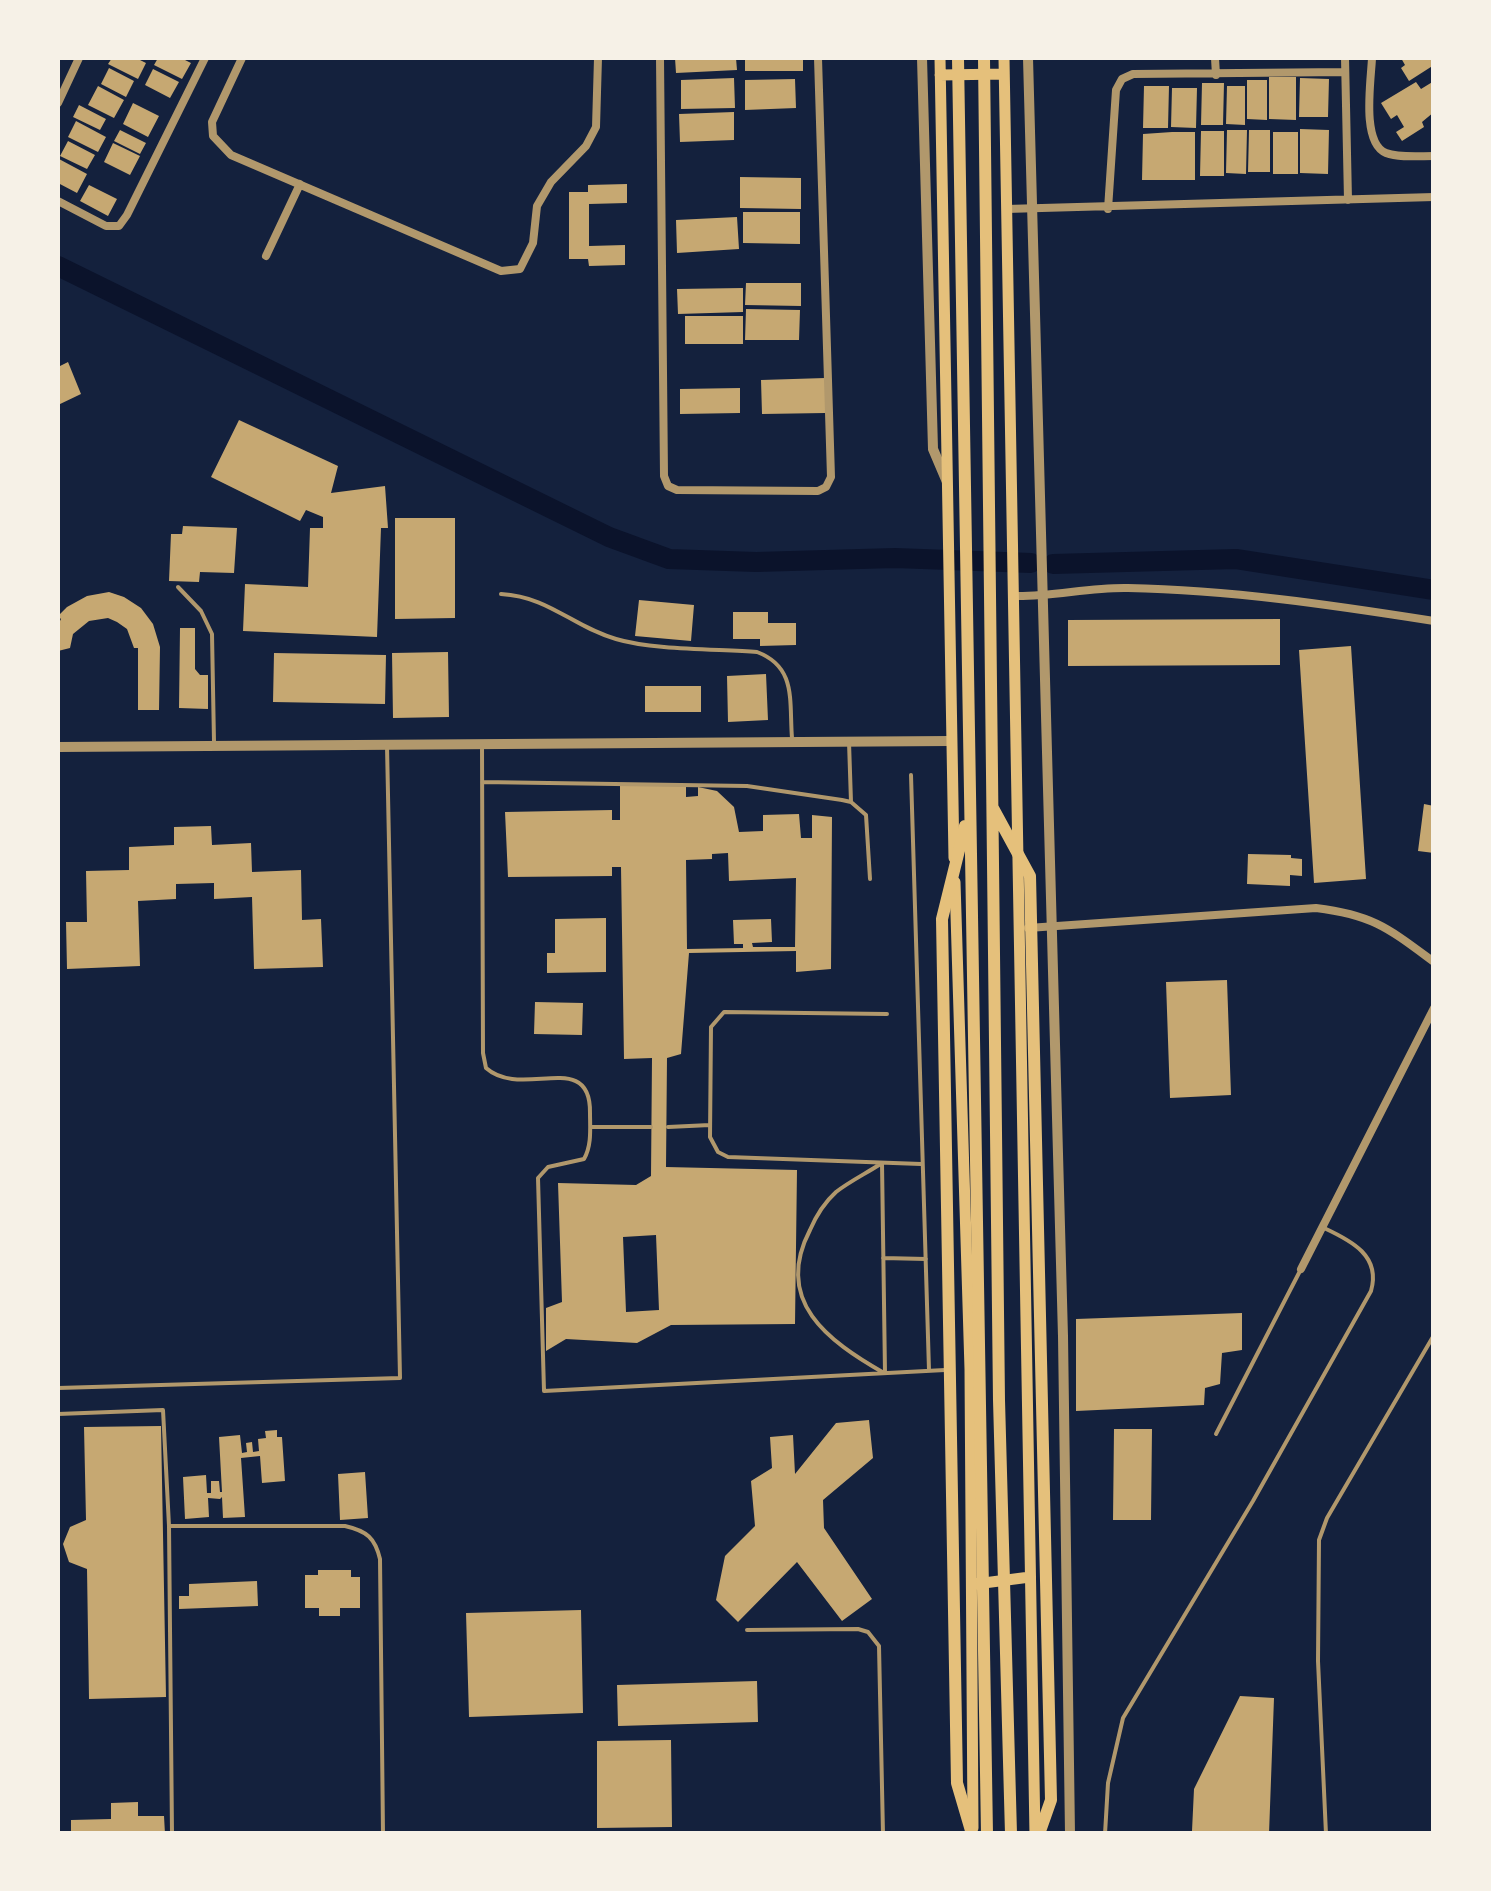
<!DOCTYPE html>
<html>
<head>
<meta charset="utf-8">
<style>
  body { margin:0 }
  #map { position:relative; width:1491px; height:1891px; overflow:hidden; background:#14213d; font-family:"DejaVu Sans",sans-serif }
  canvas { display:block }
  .frame { position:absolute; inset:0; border:60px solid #f6f1e7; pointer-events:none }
</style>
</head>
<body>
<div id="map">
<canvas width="1491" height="1891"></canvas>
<div class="frame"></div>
</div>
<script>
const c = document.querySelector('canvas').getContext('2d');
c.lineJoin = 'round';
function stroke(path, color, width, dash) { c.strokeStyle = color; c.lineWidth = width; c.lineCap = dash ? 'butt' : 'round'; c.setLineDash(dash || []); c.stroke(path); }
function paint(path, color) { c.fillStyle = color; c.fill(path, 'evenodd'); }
stroke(new Path2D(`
  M58 266 609 537 669 559 756 562 895 558 1031 563
  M1053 564 1236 559 1434 590`), '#0b132b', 20);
paint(new Path2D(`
  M112 58H136L146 63 138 79 108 64Z
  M158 58H181L191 63 182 79 154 65Z
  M675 58H736L737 70 676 73Z
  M745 58H803V71H745Z
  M1401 58H1434V65L1409 81 1401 68 1405 65Z
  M109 68 134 81 126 97 101 84Z
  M153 69 179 82 170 98 145 85Z
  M1269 77H1296V120L1269 119Z
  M734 78 735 108 681 109V80Z
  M1300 78 1329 79 1328 117H1299Z
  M795 79 796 108 745 110V80Z
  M1247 80H1267V120L1247 119Z
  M1434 81V112L1422 122 1424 127 1402 141 1396 132 1404 127 1397 115 1391 119 1381 103 1416 82 1421 89Z
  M1202 83H1224L1223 125H1201Z
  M98 86 124 100 114 118 88 105Z
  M1144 86H1169L1168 128H1143Z
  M1227 86H1245V125L1226 124Z
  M1172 88H1197L1196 128 1171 127Z
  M133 103 159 116 148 137 123 124Z
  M79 105 106 119 100 130 73 117Z
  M734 112V140L680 142 679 114Z
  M76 121 106 137 98 152 68 137Z
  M1300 129 1329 130 1328 174 1300 173Z
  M120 130 146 143 140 154 114 141Z
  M1227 130H1247L1246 174 1226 173Z
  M1249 130H1270V172H1248Z
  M1201 131H1224V176H1200Z
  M1172 132H1195V180H1142L1143 134Z
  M1273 132H1298V174H1273Z
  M68 141 95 155 87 169 60 156Z
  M113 143 140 156 130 175 104 162Z
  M59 159 87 174 77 193 58 183Z
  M740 177 801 178V209L740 208Z
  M627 184V203L589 204V246L625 245V265L589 266 588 259H569V192H588V185Z
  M89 185 117 199 108 216 80 201Z
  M743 212H800V244L743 243Z
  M737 217 739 249 677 253 676 220Z
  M746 283H801V306L745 305Z
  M743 288V312L678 314 677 289Z
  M746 309 800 310 799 340H745Z
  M685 316H743V344H685Z
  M68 362 81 394 58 405V367Z
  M825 378V413L762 414 761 380Z
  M740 388V413L680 414V389Z
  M239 420 338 466 331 493 385 486 388 528H381L377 637 243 631 245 584 308 587 310 528H323V517L306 510 300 521 211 477Z
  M395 518H455V618L395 619Z
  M183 526 237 528 234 573 200 572 199 582 169 581 171 534H182Z
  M109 592 124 597 141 608 153 624 160 647 159 710H138V648H134L127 629 117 622 108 618 89 621 73 634 70 648 58 651 60 631 58 625 61 619 58 616 67 607 87 596Z
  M639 600 694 605 691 641 635 636Z
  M733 612H768V623H796V645L760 646V639H733Z
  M1280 619V665L1068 666V620Z
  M180 628H195V669L200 675H208V709L179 708Z
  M1351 646 1366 879 1314 883 1299 650Z
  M448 652 449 717 393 718 392 653Z
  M274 653 386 655 385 704 273 702Z
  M766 674 768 720 728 722 727 676Z
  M645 686H701V712H645Z
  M620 786H686V797L698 796V787L717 791 734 807 739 832 763 831V815L799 814 801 838H812V815L832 817 831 969 796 972V951L689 953 681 1054 667 1058 666 1167 797 1170 795 1324 671 1325 637 1343 566 1339 546 1351V1308L562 1302 558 1183 636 1185 651 1176 652 1058 624 1059 621 867H612V876L508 877 505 812 612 810V820H620ZM728 853 729 881 796 878 795 947H753L752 943 772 942 771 919 733 920 734 944H743V948L687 949 686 860 712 859V854ZM656 1235 659 1310 626 1312 623 1237Z
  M1424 804 1434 806V853L1418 851Z
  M211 826 212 845 251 843 252 872 301 870 302 920 321 919 323 967 254 969 252 897 214 899V883L176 884V899L138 901 140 966 67 969 66 922H87L86 871 129 870V847L174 845V827Z
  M1248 854 1291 855V858L1302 859V876L1290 875V886L1247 884Z
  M606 918V972L547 973V953H555V919Z
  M1227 980 1231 1095 1170 1098 1166 982Z
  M535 1002 583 1003 582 1035 534 1034Z
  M1242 1313V1350L1222 1353 1220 1384 1205 1388 1204 1405 1076 1411V1319Z
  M869 1420 873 1458 823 1500 824 1528 872 1599 842 1621 797 1562 738 1622 716 1600 725 1556 755 1526 751 1481 772 1468 770 1437 793 1435 795 1474 836 1423Z
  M161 1426 166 1697 89 1699 87 1569 69 1562 63 1544 70 1527 86 1520 84 1427Z
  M1114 1429H1152L1151 1520H1113Z
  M277 1430V1437H282L285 1481 262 1483 260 1456 241 1458 245 1517 223 1518 222 1497 220 1499 208 1498 209 1517 185 1519 183 1477 206 1475 207 1493H211V1481H219L220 1492H222L219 1437 240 1435 242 1453 247 1452 246 1443 252 1442 253 1452 259 1451 258 1439 266 1438 265 1431Z
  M365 1472 368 1518 340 1520 338 1474Z
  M318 1570H351V1577H360V1608H340V1616H319V1608H305V1575H318Z
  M257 1581 258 1606 179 1609V1596H189V1584Z
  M581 1610 583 1713 469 1717 466 1613Z
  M757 1681 758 1722 618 1726 617 1685Z
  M1240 1696 1274 1698 1269 1834 1192 1831 1194 1789Z
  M671 1740 672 1827 597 1828V1741Z
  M138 1802V1816H164L165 1834H71V1820L111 1819V1803Z`), '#c6a872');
stroke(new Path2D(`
  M178 587 201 611 212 634 214 742
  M501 594C550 597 571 626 616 639 652 650 718 649 757 652 797 667 789 701 792 738
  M849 742 851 802
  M482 746 483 1053 486 1068C522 1100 591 1048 590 1113 590 1128 592 1145 584 1159L548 1167 538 1178 544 1391 945 1370
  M911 775 929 1370
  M482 782 747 786 842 800 851 802 866 815 870 879
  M887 1014 724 1012 711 1027 710 1137 718 1152 728 1157 921 1164
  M591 1127H651
  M668 1127 710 1125
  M882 1163C867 1173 850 1181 836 1192 825 1202 816 1216 810 1230 773 1301 828 1341 884 1373
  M882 1163 885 1373
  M883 1258 926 1259
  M58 1388 400 1378 387 746
  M58 1414 163 1410 169 1526 172 1834
  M1216 1434 1301 1269
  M169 1526H345C367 1531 375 1538 380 1559L383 1834
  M747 1630 858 1629 868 1632 879 1646 883 1834
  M1105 1834 1108 1783 1123 1718 1253 1501 1371 1291C1381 1256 1352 1241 1324 1228
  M1326 1834 1318 1661 1319 1540 1327 1518 1434 1335`), '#b1986c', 4);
stroke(new Path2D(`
  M242 58 212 122 213 136 231 155 501 271 520 269 533 243 537 206 551 182 586 146 596 127 598 58
  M660 58 664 476 668 486 677 490 818 491 826 487 831 477 818 58
  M1215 58 1216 75
  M1345 58 1348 200
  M1372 58C1371 81 1361 143 1386 153 1399 158 1419 156 1434 156
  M58 103 79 58
  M58 201 106 226H119L127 215 205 58
  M1006 209 1434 197
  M1108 209 1116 90 1122 79 1133 74 1345 72
  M266 256 300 184
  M1014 596C1052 597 1090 587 1128 588 1231 590 1332 605 1434 621
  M1028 928 1316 908C1373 915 1388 928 1434 962
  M1301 1269 1434 1008`), '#b1986c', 8);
stroke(new Path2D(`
  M922 58 933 449 947 482
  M1028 58 1063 1336 1070 1834
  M58 747 950 741`), '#b1986c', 10);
stroke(new Path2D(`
  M940 58 954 858
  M1004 58 1035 1834
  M940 75 1004 74
  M955 882 970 1369 973 1828
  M976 1584 1030 1577`), '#e5c07b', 11);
stroke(new Path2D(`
  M958 58 987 1834
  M984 58 999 1400 1011 1834
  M993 808 1030 876 1051 1800 1039 1834
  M965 826 942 919 957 1783 972 1834`), '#e5c07b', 12);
</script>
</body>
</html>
